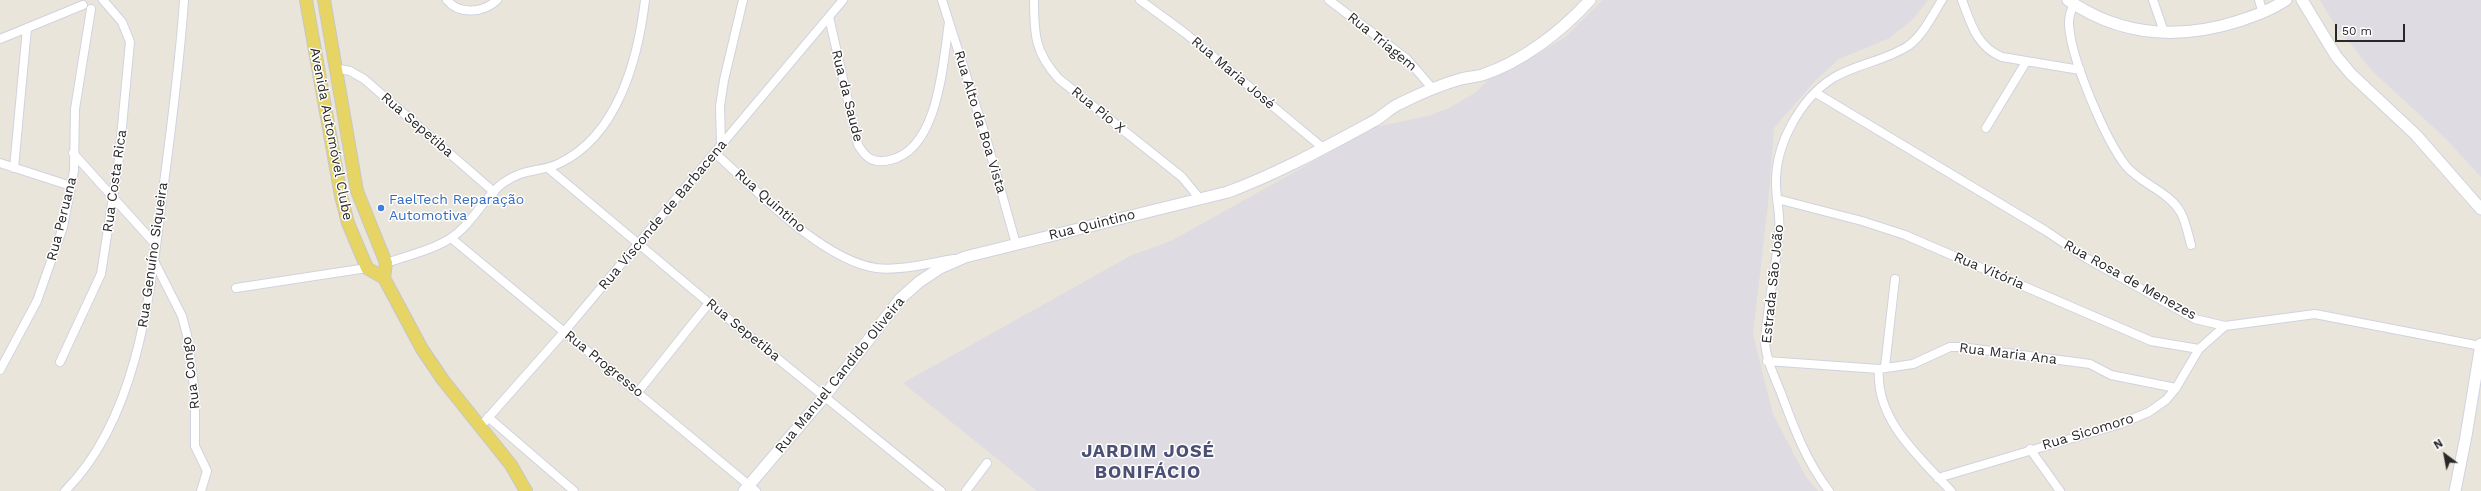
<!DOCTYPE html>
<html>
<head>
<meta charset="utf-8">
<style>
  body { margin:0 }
  #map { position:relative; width:2481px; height:491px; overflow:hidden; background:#eae5db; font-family:"Work Sans",sans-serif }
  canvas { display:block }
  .north { position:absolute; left:2425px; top:435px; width:40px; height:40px; -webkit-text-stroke:3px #fff; paint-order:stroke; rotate:328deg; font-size:11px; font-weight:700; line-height:16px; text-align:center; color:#282828 }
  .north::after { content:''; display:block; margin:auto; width:14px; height:18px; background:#282828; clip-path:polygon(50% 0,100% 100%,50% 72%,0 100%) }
  .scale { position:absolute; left:2335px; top:24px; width:70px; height:18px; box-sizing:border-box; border:2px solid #282828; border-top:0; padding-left:5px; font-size:12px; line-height:14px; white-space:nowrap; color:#282828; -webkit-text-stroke:3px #fff; paint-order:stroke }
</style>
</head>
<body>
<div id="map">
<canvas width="2481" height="491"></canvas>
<div class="north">N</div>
<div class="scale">50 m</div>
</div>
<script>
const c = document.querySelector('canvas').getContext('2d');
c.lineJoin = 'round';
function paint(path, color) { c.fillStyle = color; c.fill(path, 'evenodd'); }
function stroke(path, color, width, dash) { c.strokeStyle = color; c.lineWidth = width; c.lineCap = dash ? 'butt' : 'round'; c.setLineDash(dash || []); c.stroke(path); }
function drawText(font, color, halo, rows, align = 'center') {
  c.font = font + ' "Work Sans",sans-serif'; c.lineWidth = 3; c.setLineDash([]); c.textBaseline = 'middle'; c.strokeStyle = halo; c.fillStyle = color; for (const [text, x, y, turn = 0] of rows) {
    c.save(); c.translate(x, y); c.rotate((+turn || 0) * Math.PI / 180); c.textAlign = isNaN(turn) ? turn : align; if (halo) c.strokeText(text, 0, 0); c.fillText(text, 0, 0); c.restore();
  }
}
paint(new Path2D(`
  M1603 0H1928L1913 19 1890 38 1839 59 1815 81 1774 128 1768 204 1753 334 1773 414 1806 477 1818 491H1037L903 383 1132 255 1171 241 1375 127 1428 116 1449 108 1475 93 1491 77 1540 53 1565 37Z
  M2320 0H2481V177L2445 138 2372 71 2333 22Z`), '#dedbe2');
const minor = new Path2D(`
  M447 0C459 15 483 13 497 0
  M942 0 987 141 1016 244
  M1034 0C1034 35 1035 53 1059 79L1182 177 1200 199
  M1140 0 1185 33 1323 148
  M1329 0 1407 59 1432 88
  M1962 0C1971 24 1977 47 2002 57L2080 70
  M2153 0 2164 32
  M2259 0 2263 13
  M2074 4C2071 10 2069 15 2069 22 2069 55 2105 139 2126 166 2141 184 2170 192 2181 213 2186 223 2188 234 2191 245
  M829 17 858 145C866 158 873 164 890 160 939 149 943 62 949 22
  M0 39 83 5
  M335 68 350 71 364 79 494 192
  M1816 93 2046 231 2086 258 2195 319 2225 326 2315 314 2481 346
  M1986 128 2026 62
  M721 145 720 106 724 80 743 0
  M73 153 156 245
  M715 153C755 189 822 260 876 268 901 271 929 263 954 259
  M0 163 71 186
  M14 168 27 28
  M548 168 709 303 941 491
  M1777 199 1862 221 1905 235 2151 341 2199 349
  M451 238 756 491
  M153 259 182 316 187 335 195 394V446L207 471 201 491
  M386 263C412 254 444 248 463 228 477 214 488 194 503 183 525 167 540 173 560 163 618 135 638 59 645 0
  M236 288 367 268
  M1767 361 1879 369 1913 364 1950 347H1961L2090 364 2111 375 2176 388
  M60 362 101 274 119 158 130 42 122 22 103 0
  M1885 367 1895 279
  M1879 369C1875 419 1919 457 1951 491
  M0 370 37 301 63 227 74 171 75 109 91 9
  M638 392 709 303
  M488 417 574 491
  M480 427 564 332 843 0
  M2030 449 2060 491
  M1938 478 2120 424 2149 412 2166 400 2176 388 2199 349 2225 326
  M65 491C141 415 151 284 164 183 172 122 180 61 184 0
  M966 491 987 463
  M1829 491C1806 461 1794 428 1781 393 1774 376 1767 361 1765 344 1767 306 1776 269 1779 232 1781 216 1776 200 1776 184 1775 145 1800 99 1833 78 1856 64 1885 61 1908 46 1923 35 1932 16 1942 0`);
const secondary = new Path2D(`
  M2068 0C2120 36 2179 40 2239 21 2256 15 2271 10 2286 0
  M2302 0 2336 56 2351 74 2416 135 2481 209
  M744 491 824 397 901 298 919 282 940 268 965 257 1228 192C1279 173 1326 147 1374 121 1383 116 1390 108 1399 104 1419 94 1439 85 1461 79 1468 77 1475 77 1482 75 1522 62 1562 31 1590 0
  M2455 491 2466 436 2481 344`);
const primary = new Path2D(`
  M306 0 341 196 348 223 367 268 384 278 422 349 443 380 511 465 526 491
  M324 0 357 191 386 263 384 278`);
stroke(minor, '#d0d2e0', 10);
stroke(secondary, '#d0d2e0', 13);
stroke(primary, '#c7c7c7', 14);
stroke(minor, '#fff', 8);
stroke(secondary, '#fff', 11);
stroke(primary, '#e6d464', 12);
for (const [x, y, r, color] of [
  [381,208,4,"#3f7fe0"]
]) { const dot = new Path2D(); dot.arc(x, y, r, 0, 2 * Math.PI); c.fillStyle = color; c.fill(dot); stroke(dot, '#fff', 1.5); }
drawText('14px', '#282828', '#fff', [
  ["Rua Triagem",1382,42,39],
  ["Rua Maria José",1233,73,40],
  ["Rua da Saude",847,96,76],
  ["Rua Pio X",1098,110,39],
  ["Rua Alto da Boa Vista",980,122,73],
  ["Rua Sepetiba",417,125,41],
  ["Avenida Automóvel Clube",331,134,79],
  ["Rua Costa Rica",115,181,-82],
  ["Rua Quintino",770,201,41],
  ["Rua Visconde de Barbacena",663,215,-50],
  ["Rua Peruana",62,219,-76],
  ["Rua Quintino",1092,225,-14],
  ["Rua Genuíno Siqueira",153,255,-82],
  ["Rua Vitória",1989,271,23],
  ["Rua Rosa de Menezes",2130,280,29],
  ["Estrada São João",1773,284,-84],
  ["Rua Sepetiba",743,330,39],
  ["Rua Maria Ana",2008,354,7],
  ["Rua Progresso",604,364,39],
  ["Rua Congo",191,373,-97],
  ["Rua Manuel Candido Oliveira",840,375,-51],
  ["Rua Sicomoro",2088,432,-17]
]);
drawText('14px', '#366cbe', '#fff', [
  ["FaelTech Reparação",389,200],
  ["Automotiva",389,216]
], 'left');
c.letterSpacing = '1px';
drawText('bold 18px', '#4c5075', '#fff', [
  ["JARDIM JOSÉ",1148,452],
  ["BONIFÁCIO",1148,473]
]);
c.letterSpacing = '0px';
</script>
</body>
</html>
